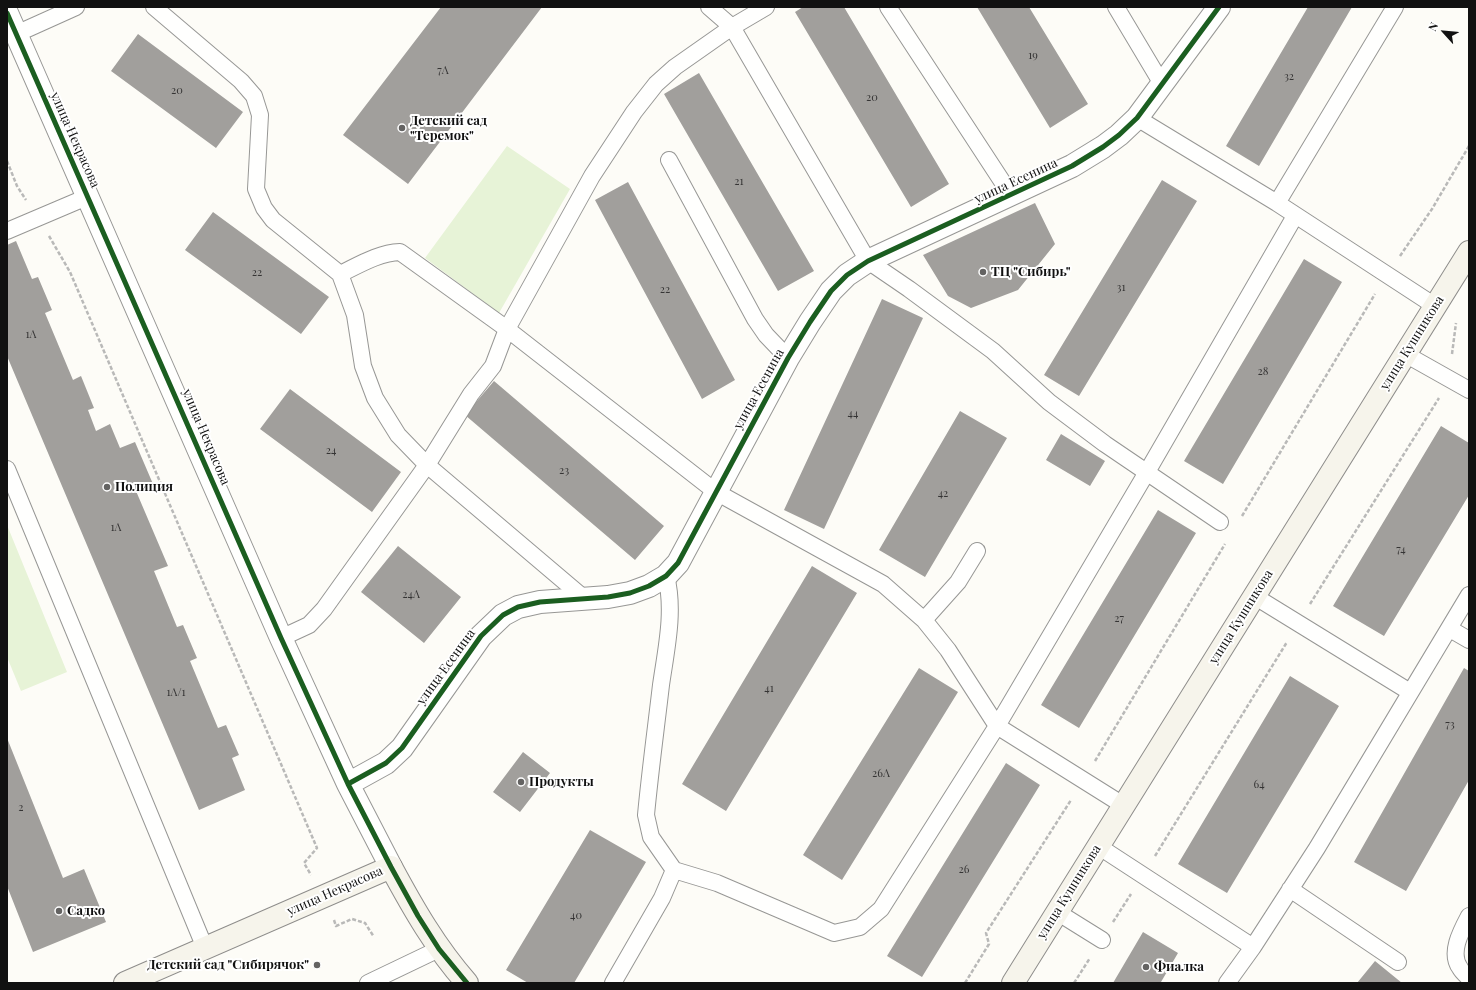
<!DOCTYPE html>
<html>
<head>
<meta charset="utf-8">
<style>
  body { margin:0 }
  #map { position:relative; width:1476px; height:990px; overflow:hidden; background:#fdfcf7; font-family:"Playfair Display",serif }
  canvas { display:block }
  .frame { position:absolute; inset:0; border:8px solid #111; pointer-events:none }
  .north { position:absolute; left:1424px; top:12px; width:40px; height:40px; -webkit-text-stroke:3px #fff; paint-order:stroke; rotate:297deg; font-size:11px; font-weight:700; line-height:16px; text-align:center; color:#111 }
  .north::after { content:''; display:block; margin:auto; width:14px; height:18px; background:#111; clip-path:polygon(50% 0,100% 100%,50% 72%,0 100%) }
</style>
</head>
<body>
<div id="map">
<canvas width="1476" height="990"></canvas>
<div class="frame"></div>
<div class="north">N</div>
</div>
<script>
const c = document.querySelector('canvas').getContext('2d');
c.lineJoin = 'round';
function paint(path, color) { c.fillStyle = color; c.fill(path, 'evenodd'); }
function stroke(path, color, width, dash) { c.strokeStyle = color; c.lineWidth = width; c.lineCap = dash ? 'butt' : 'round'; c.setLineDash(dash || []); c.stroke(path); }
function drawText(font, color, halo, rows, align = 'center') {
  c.font = font + ' "Playfair Display",serif'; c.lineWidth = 4; c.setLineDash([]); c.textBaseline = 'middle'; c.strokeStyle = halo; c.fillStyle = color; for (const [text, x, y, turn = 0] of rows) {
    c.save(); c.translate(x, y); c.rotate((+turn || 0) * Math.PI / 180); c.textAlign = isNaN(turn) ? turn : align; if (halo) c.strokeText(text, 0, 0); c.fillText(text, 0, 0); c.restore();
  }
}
paint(new Path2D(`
  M507 146 570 189 499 313 425 258Z
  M7 525 67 672 21 691 7 657Z`), '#e7f3d7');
paint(new Path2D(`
  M441 7H542L408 184 343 135Z
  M803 7H844L949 184 911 207 795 12Z
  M977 7H1029L1088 104 1050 128Z
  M1308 7H1352L1259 166 1226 146Z
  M138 34 243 112 216 148 111 71Z
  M699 73 814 271 778 291 664 94Z
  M1162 180 1197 201 1079 396 1044 375Z
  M628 182 735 380 702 399 595 200Z
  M1035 203 1055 244 1018 290 971 308 948 296 923 255Z
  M213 212 329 297 301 334 185 250Z
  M16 241 32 279 38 277 52 310 45 313 73 380 81 376 94 408 88 410 96 431 110 424 120 448 135 442 153 484 136 491 168 566 154 571 177 627 183 625 197 658 190 661 218 728 226 725 239 755 232 758 245 790 199 810 7 356V245Z
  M1304 259 1342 282 1223 484 1184 461Z
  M882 299 923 318 824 529 784 510Z
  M494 381 664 526 635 560 465 415Z
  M290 389 401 472 372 512 260 429Z
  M960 411 1007 438 925 577 879 550Z
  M1441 426 1469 443V495L1384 636 1333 606Z
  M1061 434 1105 461 1090 486 1046 460Z
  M1158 510 1196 533 1079 728 1041 705Z
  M398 546 461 597 424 643 361 592Z
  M812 566 857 593 726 811 682 784Z
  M919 668 958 692 842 880 803 855Z
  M1464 668 1469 671V780L1406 891 1354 862Z
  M1290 676 1339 706 1227 893 1178 864Z
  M7 738 63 878 84 869 106 922 33 952 7 886Z
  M523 752 550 773 520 812 493 792Z
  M1006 763 1040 785 922 977 887 956Z
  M590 830 646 862 574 983H528L506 970Z
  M1143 932 1178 953 1161 982 1163 983H1113Z
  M1375 961 1402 983H1357Z`), '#a19f9c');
const lane = new Path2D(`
  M154 7 241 81 254 96 260 115 256 189 264 208 273 220 340 274C359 265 378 253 400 252L507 329 592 176 634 112 656 84 675 67 732 27 766 7
  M709 7 732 27 868 261 909 289 993 351 1049 402 1105 444 1220 522
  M888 7 1011 195
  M1116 7 1162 84
  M16 34 76 7
  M1137 118 1277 203 1435 306
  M669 160 755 319 766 335 788 358
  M1277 203 1395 7
  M7 231 87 197
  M340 274 355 315 363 366 375 398 398 435 427 465 585 599
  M1405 354 1469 390
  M7 469 205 948
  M1254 596 1410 692
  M924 620 958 582 977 551
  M1450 629 1469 640
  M281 638 309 625 324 609 427 465 471 394 493 366 507 329 716 492 883 584 924 620 948 650 997 726 1123 805
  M1098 846 1253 947
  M674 870 717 883 834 933 860 927 881 909 997 726 1147 472 1295 216
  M1290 889 1398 962
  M1057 912 1102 940
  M1469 916C1461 931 1449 953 1460 968 1462 972 1466 975 1469 978
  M368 983 439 949
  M613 983 662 898 674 870 651 837 646 815C650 772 656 728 661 685 666 650 675 611 666 576
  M1227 983 1253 947 1317 848 1469 595`);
const street = new Path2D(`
  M7 13 281 638 348 784 391 867
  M348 784 386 763 402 748 481 636 503 615 518 607 540 602 608 597 630 593 649 586 666 576 678 563 788 358 810 322 831 291 847 275 868 261 1072 166 1103 147 1119 135 1137 118 1219 7`);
const secondary = new Path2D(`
  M125 983 391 867C413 908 436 948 467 983
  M1013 983 1469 252`);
stroke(lane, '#979795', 18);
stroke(street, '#979795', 24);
stroke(secondary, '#8e8d8b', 24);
stroke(new Path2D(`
  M7 161 17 186 26 200
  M49 236 70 272 317 848 304 863 311 875
  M1400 256 1432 209 1469 146
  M1452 354 1456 323
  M1242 516 1375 294
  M1310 604 1439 398
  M1095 761 1225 544
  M1155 856 1287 642
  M334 920 336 926 352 919 365 923 374 937
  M1113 922 1131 894
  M965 983 989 944 986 933 1071 800
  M1074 983 1090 958`), '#b9b9b8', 2.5, [4, 2]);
stroke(lane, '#fffffe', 16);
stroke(street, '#fffffe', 22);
stroke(secondary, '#f6f4eb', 22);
stroke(new Path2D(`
  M7 13 281 638 348 784 391 867 418 916 439 949 467 983
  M348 784 386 763 402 748 481 636 503 615 518 607 540 602 608 597 630 593 649 586 666 576 678 563 788 358 810 322 831 291 847 275 868 261 1072 166 1103 147 1119 135 1137 118 1219 7`), '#1b5e20', 5);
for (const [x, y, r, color] of [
  [402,128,4,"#646362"],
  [983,272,4,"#646362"],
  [107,487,4,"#646362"],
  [521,782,4,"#646362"],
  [59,911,4,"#646362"],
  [317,965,4,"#646362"],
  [1146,967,4,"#646362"]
]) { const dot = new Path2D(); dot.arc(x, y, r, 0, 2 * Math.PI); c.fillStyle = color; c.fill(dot); stroke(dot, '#fff', 1.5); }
drawText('11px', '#353434', null, [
  ["19",1033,56],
  ["7А",443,71],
  ["32",1289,77],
  ["20",177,91],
  ["20",872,98],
  ["21",739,182],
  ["22",257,273],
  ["31",1121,288],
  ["22",665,290],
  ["1А",31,335],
  ["28",1263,372],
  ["44",853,414],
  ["24",331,451],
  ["23",564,471],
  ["42",943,494],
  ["1А",116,528],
  ["74",1401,550],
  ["24А",411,595],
  ["27",1119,619],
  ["41",769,689],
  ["1А/1",176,693],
  ["73",1450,725],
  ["26А",881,774],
  ["64",1259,785],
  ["2",21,808],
  ["26",964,870],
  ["40",576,916]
]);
drawText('bold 13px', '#111', '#fff', [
  ["Детский сад",410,121],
  ["\"Теремок\"",410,136],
  ["ТЦ \"Сибирь\"",991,272],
  ["Полиция",115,487],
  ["Продукты",529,782],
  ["Садко",67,911],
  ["Детский сад \"Сибирячок\"",309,965,"right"],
  ["Фиалка",1154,967]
], 'left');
drawText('13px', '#111', '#fff', [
  ["улица Некрасова",75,140,66],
  ["улица Есенина",1016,181,-25],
  ["улица Кушникова",1412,343,-58],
  ["улица Есенина",759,389,-61],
  ["улица Некрасова",206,437,67],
  ["улица Кушникова",1241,617,-58],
  ["улица Есенина",446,667,-54],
  ["улица Некрасова",335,891,-24],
  ["улица Кушникова",1069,892,-58]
]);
</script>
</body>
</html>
